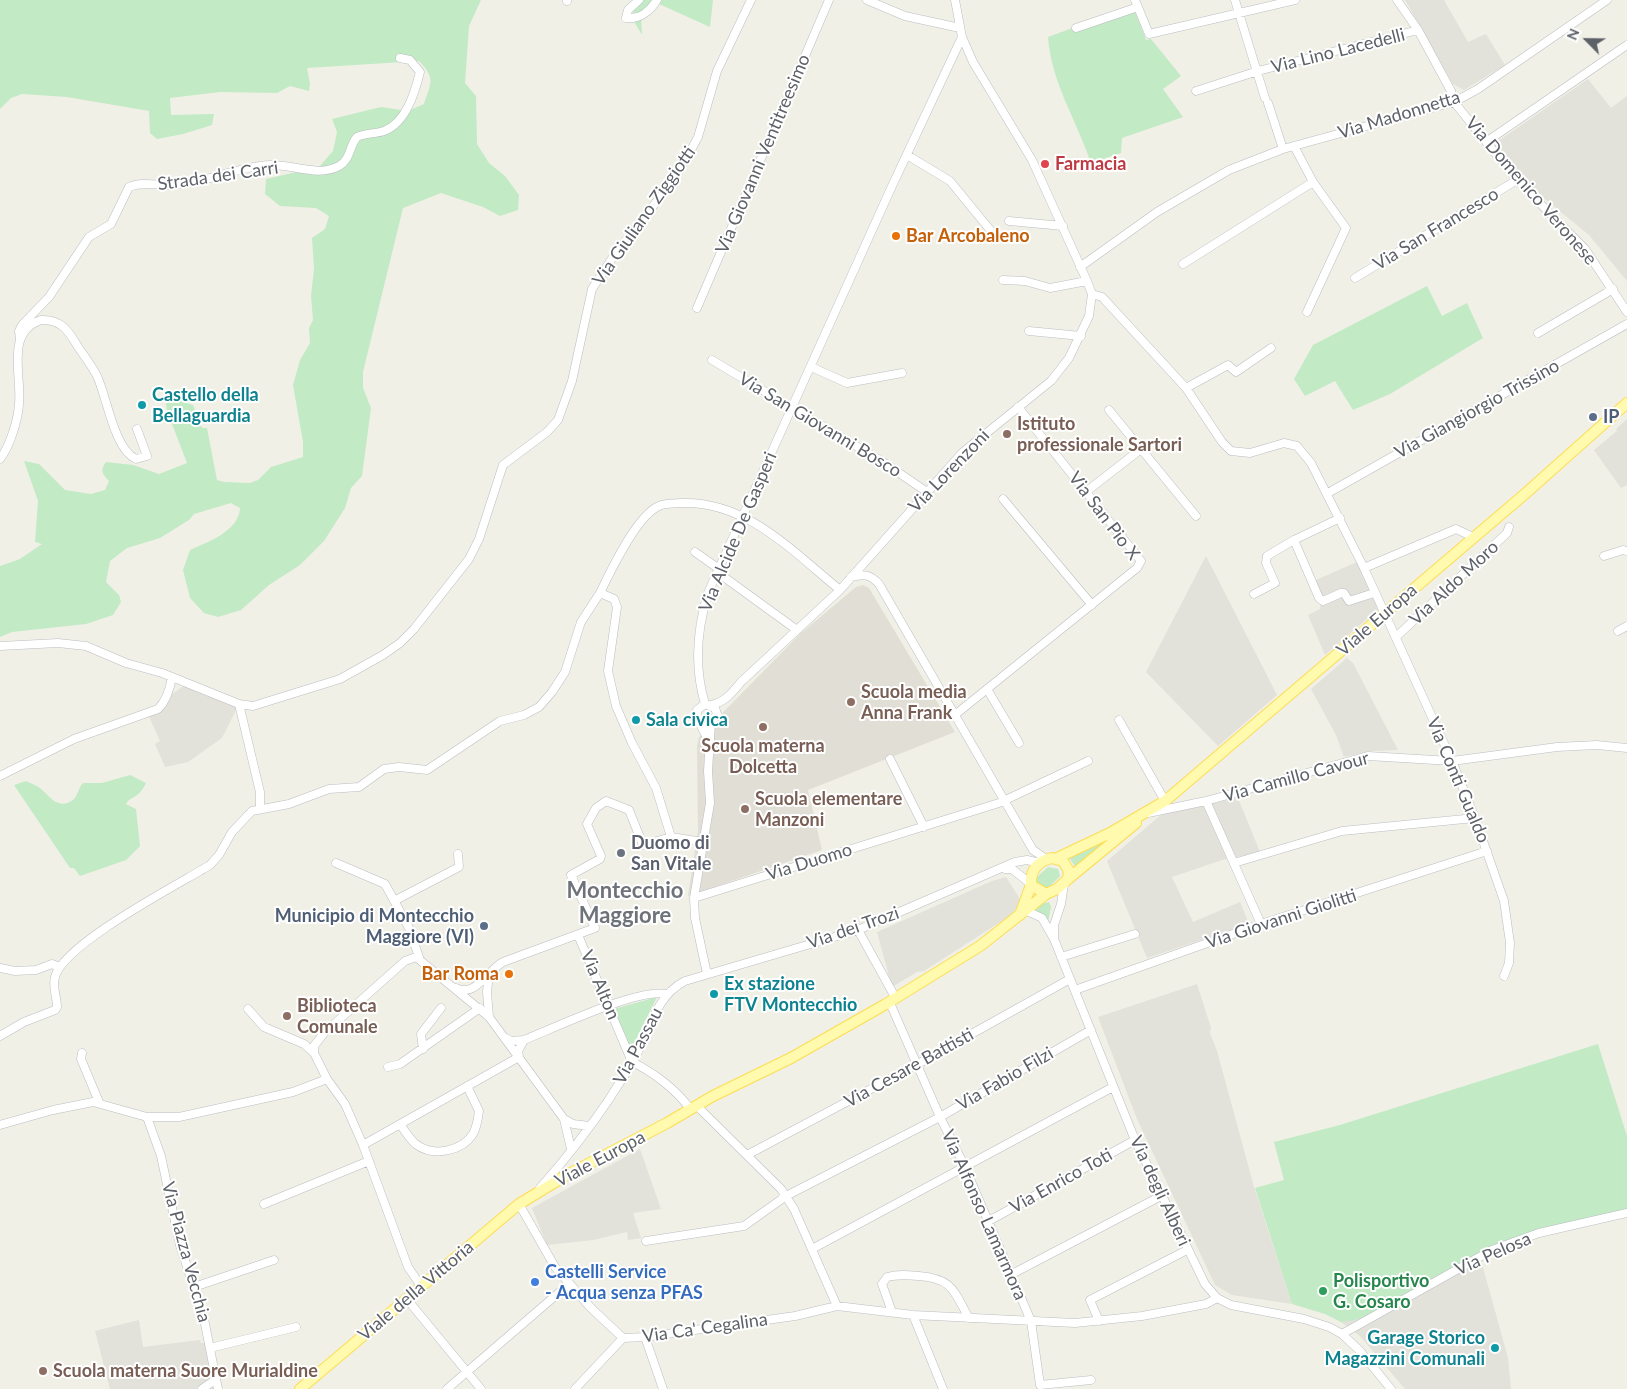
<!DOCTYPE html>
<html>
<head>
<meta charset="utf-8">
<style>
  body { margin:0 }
  #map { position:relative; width:1627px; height:1389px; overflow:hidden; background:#f1f0e6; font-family:Lato,sans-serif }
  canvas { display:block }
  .north { position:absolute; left:1562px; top:15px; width:50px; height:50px; -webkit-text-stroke:4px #fff; paint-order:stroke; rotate:293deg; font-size:14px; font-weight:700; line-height:20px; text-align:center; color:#5d6168 }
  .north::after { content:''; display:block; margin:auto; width:18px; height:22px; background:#5d6168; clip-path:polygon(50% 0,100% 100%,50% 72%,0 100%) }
</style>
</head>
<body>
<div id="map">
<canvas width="1627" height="1389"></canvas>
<div class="north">N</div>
</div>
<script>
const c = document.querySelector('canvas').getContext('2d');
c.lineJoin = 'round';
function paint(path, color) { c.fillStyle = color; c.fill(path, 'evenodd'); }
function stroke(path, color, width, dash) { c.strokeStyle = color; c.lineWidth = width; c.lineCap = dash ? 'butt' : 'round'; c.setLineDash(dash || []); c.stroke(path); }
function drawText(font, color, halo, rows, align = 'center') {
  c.font = font + ' Lato,sans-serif'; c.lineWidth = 4; c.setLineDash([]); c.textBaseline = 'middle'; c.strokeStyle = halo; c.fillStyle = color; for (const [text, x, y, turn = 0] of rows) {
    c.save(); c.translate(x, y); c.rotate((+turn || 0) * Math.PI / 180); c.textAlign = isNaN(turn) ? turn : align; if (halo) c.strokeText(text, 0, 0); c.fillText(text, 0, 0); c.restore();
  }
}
paint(new Path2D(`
  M1405 0H1444L1468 42 1486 34 1505 65 1464 90 1453 84Z
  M1588 79 1611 108 1627 96V281L1589 235 1519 178 1491 146Z
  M1627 419V485L1621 488 1594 450 1617 431 1616 429Z
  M1206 556 1277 695 1218 746 1146 672Z
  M1359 561 1381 607 1325 655 1308 615 1320 609 1321 599 1314 581Z
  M1347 658 1353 663 1398 750 1371 751 1344 757 1336 735 1311 689Z
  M185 685 240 702 222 738 188 762 165 767 155 744 160 741 147 712Z
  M1238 798 1260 852 1222 860 1172 877 1193 922 1240 902 1249 924 1147 958 1107 861 1162 814Z
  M1006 877 1020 899 1016 909 1008 917 924 971 917 972 892 987 877 932 992 881Z
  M1197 984 1211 1028 1210 1033 1217 1051 1254 1187 1292 1304 1232 1295 1215 1285 1137 1119 1098 1017Z
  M640 1149 661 1209 633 1213 641 1238 628 1240 627 1232 593 1240 547 1245 532 1208Z
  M1479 1253 1508 1358 1511 1389H1405L1360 1336 1341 1322 1377 1313Z
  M139 1320 143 1347 200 1340 201 1343H208L219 1389H110L95 1331Z`), '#e2e1da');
paint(new Path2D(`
  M863 585 869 588 955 732 808 790 822 850 688 896 698 831 697 746 699 737 800 634 856 587Z`), '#e1dfd5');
paint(new Path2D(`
  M0 0H481L469 26 465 83 476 96 477 144 489 163 505 176 519 195 518 210 500 216 483 207 441 193 403 208 363 372V388L371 408 362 476 351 488 345 508 324 541 300 565 269 585 241 610 218 617 204 613 190 598 183 570 190 550C208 542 239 531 240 508L231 503 194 514 189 520 160 538 127 548 110 561 106 582 119 595 121 602 113 615 86 624 12 632 0 637V566L20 559 42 544 35 542 38 501 24 461 39 464 65 490 91 494 105 490 109 481C102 474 100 470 106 462L133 465 159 474 187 463 167 411 165 396 193 405 202 428H207L217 480 224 482 250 483 258 480 271 467 303 457V442L293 385 300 360 310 343 309 328 313 320 311 296 314 269 312 238 325 229 329 216 316 208 280 206 265 194 266 179 319 167 333 151 337 132 332 119 381 107 408 111 424 104C431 82 436 79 419 61L307 68 310 83 309 91 290 86 277 93 220 92 170 98 171 115 214 114 212 125 183 134 157 139 150 133 149 111 67 97 22 94 11 98 0 109Z
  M638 0H713L710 27 659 4 641 17 642 35 632 18 634 5Z
  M1134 9 1146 40 1151 39 1181 76 1163 89 1183 117 1122 138 1121 153 1091 163C1077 121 1051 82 1048 37L1103 17Z
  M1427 286 1442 316 1467 303 1483 338 1390 394 1353 410 1335 381 1305 396 1294 379 1313 345Z
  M130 775 146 783C138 800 131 795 126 804L136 809 140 846 126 860 80 876 74 868H70L14 785 26 781C30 783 36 785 40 788 49 795 57 811 73 800 78 796 78 788 83 783H102Z
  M1116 837 1076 868 1069 857Z
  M1048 867 1058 869 1060 876 1048 888 1037 885V877Z
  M1049 902 1051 907 1048 922 1035 911 1041 904Z
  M657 997 631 1049 614 1009Z
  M1598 1044 1627 1136V1209L1495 1245 1377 1313 1354 1320 1341 1322 1325 1314 1292 1304 1255 1188 1284 1180 1274 1142 1340 1125Z`), '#c1eac5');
const minor = new Path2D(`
  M639 0 628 10 626 18C639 20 650 11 657 0
  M867 0 905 16 960 28
  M1135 0 1149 34 1295 0
  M1235 0 1265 98
  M1397 0 1418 30 1451 91 1454 102 1517 180 1585 249 1627 312
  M567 1V0
  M1076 28 1138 7
  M1196 91 1258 71 1418 30
  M1268 103 1283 149
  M1486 142 1627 45
  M1294 146 1313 182 1346 228 1307 312
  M907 155 950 181 991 231
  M1009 221 1063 226
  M1183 264 1313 182
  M1080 267 1157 212 1229 170 1283 149 1454 102 1478 89 1607 0
  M1355 278 1517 180
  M1003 280 1025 281 1050 288 1087 281
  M1092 294 1102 297 1186 388 1222 442 1231 451 1250 453 1284 443 1297 446 1311 463 1364 568 1452 761 1475 818 1504 901 1510 943 1509 963 1504 976
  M697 308 829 0
  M1029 331 1081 336
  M1538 333 1613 289
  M20 339 19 331 22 325 49 297 89 237 111 224 129 187C142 181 160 186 174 185 207 183 238 166 272 165 294 165 319 177 339 166 351 159 349 146 357 137 365 133 375 134 384 131 406 123 415 92 420 72L410 60 400 58
  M712 360 883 462 927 492
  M811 367 847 383 902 373
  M1186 388 1228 365 1236 372 1271 348
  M1109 410 1196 516
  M0 459C10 446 18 420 19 404 22 376 5 332 41 320 61 319 69 331 78 347 85 357 92 366 97 376 107 397 114 449 136 459L147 456 137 429
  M1087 491 1141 449
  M1328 493 1627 324
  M1003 499 1092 605
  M1340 518 1294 540 1319 598 1323 601 1341 593H1344L1349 601 1374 593
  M695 552 719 569
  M1604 556 1623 550 1627 551
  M1364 568 1456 529 1473 537
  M717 572 797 630
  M851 577C864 574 870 574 879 584L1033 850 1046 859
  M600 593C610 572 637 515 659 506 665 503 674 504 681 503 746 500 793 552 840 590
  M1254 594 1275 583 1266 563 1267 556 1294 540
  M1618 631 1627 626
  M1396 637 1507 533 1509 527
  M0 646 58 643 86 646 126 663 162 673 239 704 253 706 340 679 383 655 400 643 414 629 469 559 479 539 503 465 547 432 558 420 572 381 592 289 613 257 671 183 689 154 698 137 717 71 751 0
  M987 689 1019 743
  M239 704 260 792V808
  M705 704C694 667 697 629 708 593L892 186 962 37
  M711 705C725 702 732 693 741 682L840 590 963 452 1051 381 1069 358 1089 316 1092 294 1087 281 1032 160 973 62 962 37 955 0
  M956 714 1137 568 1141 561 1018 407
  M1119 720 1165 801
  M699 721 705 724 711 723 717 714 715 708 705 704 697 710C695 719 705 731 708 741
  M890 759 924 827
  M0 776 74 739 158 709C167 700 170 689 172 677
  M1206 801 1261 924
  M1148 813 1206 801 1368 756 1452 761 1557 747 1597 745 1627 748
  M671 837 703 842
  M336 863 385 884 409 928 420 960
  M1234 863 1342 831 1475 818
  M1005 869H1012L1031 884
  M694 898 999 803 1088 761
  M394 901 459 867 458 854
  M1027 911 1042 918 1054 939 1135 1140 1205 1284 1217 1298 1231 1305 1304 1319 1329 1327 1342 1334 1360 1351 1391 1389
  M858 930 895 997
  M578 935 632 1062
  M1054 937V925L1061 904 1064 884
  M1061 957 1135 934
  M0 968 15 971 36 970 52 964 59 967
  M489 973 487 992 489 1017
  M707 974 695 918 694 898 710 803 708 771 711 723
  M456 988C475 998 487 971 503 962L595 928 571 875 600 859 601 856 587 824 596 808 606 801 629 810 643 845 671 837
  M1075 990 1261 924 1487 851
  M890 1003 940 1117 964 1165 1031 1321 1040 1385 1091 1380
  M248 1009 264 1027 304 1044 314 1053 327 1079 345 1104 363 1145 408 1267 421 1286
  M0 1036 24 1022 55 1010 57 1007C57 997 52 987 55 977 63 944 179 884 210 865L219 855 232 832 252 811 289 804 329 789 359 787 384 769 399 767 427 770 500 721 524 715 539 707 552 692 565 672 581 622 600 593 614 599 617 607 608 671 616 706 632 743 656 788 671 837
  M506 1038 511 1041 524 1040C554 1028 638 988 666 994
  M423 1049 421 1034 441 1008
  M82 1053 81 1059 99 1102
  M314 1053V1046L324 1033 405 961 416 957 489 1017 564 1119 571 1149
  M632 1062C653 1072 677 1090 690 1109
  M388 1067 400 1064 480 1008
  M701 1110 781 1189 794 1209 837 1306 913 1315 1075 1323 1142 1316 1206 1304 1217 1298
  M147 1117 161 1156 180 1245 204 1319 218 1389
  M564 1119 573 1124 589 1126
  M400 1124C405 1131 410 1140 417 1145 434 1157 462 1151 473 1134 477 1127 478 1119 479 1111L467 1086
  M0 1125 53 1110 93 1102 147 1117H179L293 1092 327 1079
  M363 1145 519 1057 518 1051 524 1040
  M747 1155 916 1065 1070 979
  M540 1188C565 1160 589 1129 610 1098 617 1086 626 1074 633 1062 648 1034 655 996 685 981L858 930 1015 862 1027 860 1040 863
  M264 1204 369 1161
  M519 1204 555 1267 591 1308 623 1338 645 1337 795 1316 837 1306
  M987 1222 1135 1140
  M646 1241 744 1226 786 1196 940 1117 1091 1030
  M812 1249 1113 1087
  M1012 1274 1161 1196
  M194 1287 274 1260
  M406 1298 481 1389
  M892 1312 882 1284 887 1277C898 1274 908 1275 919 1276 953 1279 953 1290 969 1318
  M913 1315 943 1389
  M1099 1321 1090 1300 1187 1250
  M1342 1334 1492 1250 1539 1233 1627 1213
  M645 1337 663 1389
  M210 1348 296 1327
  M202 1389 215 1380
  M447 1389 569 1284
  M575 1389 623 1338`);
const major = new Path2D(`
  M1052 858 1063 861 1069 871 1068 879 1057 889 1046 894 1031 885C1030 870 1038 861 1052 858Z
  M1057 858 1110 833 1165 801 1526 493 1627 403
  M1068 879 1136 823
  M1020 915 1031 885
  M300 1389 519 1204 565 1176 667 1123 713 1096 791 1058 886 1004 980 946 1046 894`);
stroke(minor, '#babdc2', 9);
stroke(major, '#fddd53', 12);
stroke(minor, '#fff', 8);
stroke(major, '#fffaad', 10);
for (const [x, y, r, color] of [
  [1045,164,5,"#e0444e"],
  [896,236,5,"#e8710a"],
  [142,405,5,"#0f9aa8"],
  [1593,417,5,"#5c6f8a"],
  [1007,434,5,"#8d6e63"],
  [851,702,5,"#8d6e63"],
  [636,720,5,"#0f9aa8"],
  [763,727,5,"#8d6e63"],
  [745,809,5,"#8d6e63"],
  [621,853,5,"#6b7280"],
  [484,926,5,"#5c6f8a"],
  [509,974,5,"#e8710a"],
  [714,994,5,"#0f9aa8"],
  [287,1016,5,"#8d6e63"],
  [535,1282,5,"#3f7fe0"],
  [1323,1291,5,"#2e9e5b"],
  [1495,1348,5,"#0f9aa8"],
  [43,1371,5,"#8d6e63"]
]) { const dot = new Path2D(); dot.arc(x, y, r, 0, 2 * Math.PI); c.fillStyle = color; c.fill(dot); stroke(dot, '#fff', 2); }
drawText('18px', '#5d6168', '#fff', [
  ["Via Lino Lacedelli",1338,51,-14],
  ["Via Madonnetta",1399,115,-17],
  ["Via Giovanni Ventitreesimo",763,154,-67],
  ["Strada dei Carri",218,176,-8],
  ["Via Domenico Veronese",1531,191,49],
  ["Via Giuliano Ziggiotti",644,216,-55],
  ["Via San Francesco",1436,229,-31],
  ["Via Giangiorgio Trissino",1477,409,-29],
  ["Via San Giovanni Bosco",820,425,31],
  ["Via Lorenzoni",949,471,-46],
  ["Via San Pio X",1104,516,53],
  ["Via Alcide De Gasperi",738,532,-67],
  ["Via Aldo Moro",1454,583,-43],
  ["Viale Europa",1377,620,-41],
  ["Via Camillo Cavour",1296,777,-15],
  ["Via Conti Gualdo",1458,780,67],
  ["Via Duomo",809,862,-17],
  ["Via Giovanni Giolitti",1281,919,-18],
  ["Via dei Trozi",853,928,-19],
  ["Via Alton",600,985,67],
  ["Via Passau",638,1046,-62],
  ["Via Cesare Battisti",909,1068,-29],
  ["Via Fabio Filzi",1005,1079,-30],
  ["Viale Europa",600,1159,-28],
  ["Via Enrico Toti",1061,1181,-29],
  ["Via degli Alberi",1160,1191,65],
  ["Via Alfonso Lamarmora",984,1215,66],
  ["Via Piazza Vecchia",186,1252,75],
  ["Via Pelosa",1493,1254,-24],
  ["Viale della Vittoria",416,1291,-40],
  ["Via Ca' Cegalina",705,1328,-8]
]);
drawText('bold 18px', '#be3a42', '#fff', [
  ["Farmacia",1055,164]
], 'left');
drawText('bold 18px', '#c56008', '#fff', [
  ["Bar Arcobaleno",906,236],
  ["Bar Roma",499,974,"right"]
], 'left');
drawText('bold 18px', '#0d838f', '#fff', [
  ["Castello della",152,395],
  ["Bellaguardia",152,416],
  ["Sala civica",646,720],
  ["Ex stazione",724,984],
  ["FTV Montecchio",724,1005],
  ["Garage Storico",1485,1338,"right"],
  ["Magazzini Comunali",1485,1359,"right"]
], 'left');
drawText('bold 18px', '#4e5e75', '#fff', [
  ["IP",1603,417],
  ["Municipio di Montecchio",474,916,"right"],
  ["Maggiore (VI)",474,937,"right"]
], 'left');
drawText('bold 18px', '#785e54', '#fff', [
  ["Istituto",1017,424],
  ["professionale Sartori",1017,445],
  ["Scuola media",861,692],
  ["Anna Frank",861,713],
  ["Scuola materna",763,746,"center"],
  ["Dolcetta",763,767,"center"],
  ["Scuola elementare",755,799],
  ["Manzoni",755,820],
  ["Biblioteca",297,1006],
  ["Comunale",297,1027],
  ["Scuola materna Suore Murialdine",53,1371]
], 'left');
drawText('bold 18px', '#5b616d', '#fff', [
  ["Duomo di",631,843],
  ["San Vitale",631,864]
], 'left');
drawText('bold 18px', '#366cbe', '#fff', [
  ["Castelli Service",545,1272],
  ["- Acqua senza PFAS",545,1293]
], 'left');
drawText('bold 18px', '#27864d', '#fff', [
  ["Polisportivo",1333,1281],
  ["G. Cosaro",1333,1302]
], 'left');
drawText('bold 22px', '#6e737a', '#fff', [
  ["Montecchio",625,891],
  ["Maggiore",625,916]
]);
</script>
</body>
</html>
